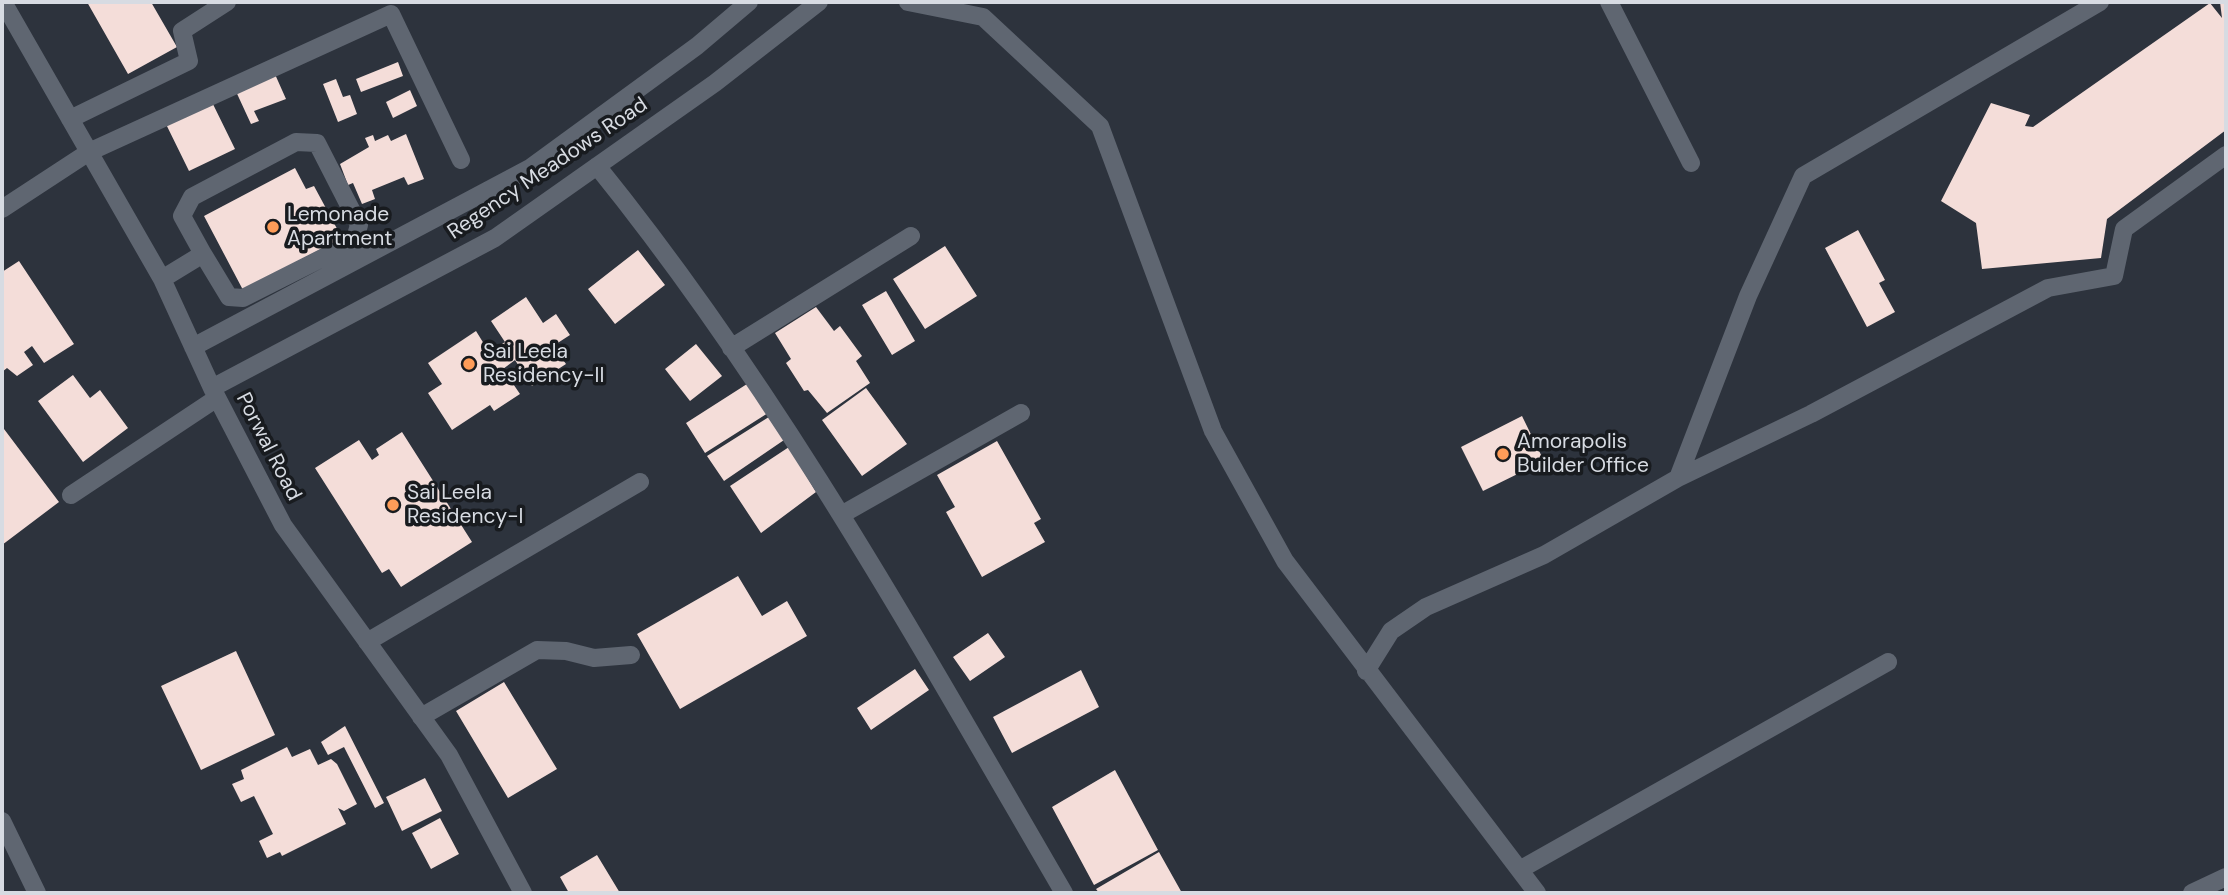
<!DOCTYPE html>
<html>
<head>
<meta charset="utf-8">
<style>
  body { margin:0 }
  #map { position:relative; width:2228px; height:895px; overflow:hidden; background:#2d333d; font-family:"DM Sans",sans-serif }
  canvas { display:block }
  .frame { position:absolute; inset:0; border:4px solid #d7dbe2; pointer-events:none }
</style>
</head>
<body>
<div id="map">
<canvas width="2228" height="895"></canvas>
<div class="frame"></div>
</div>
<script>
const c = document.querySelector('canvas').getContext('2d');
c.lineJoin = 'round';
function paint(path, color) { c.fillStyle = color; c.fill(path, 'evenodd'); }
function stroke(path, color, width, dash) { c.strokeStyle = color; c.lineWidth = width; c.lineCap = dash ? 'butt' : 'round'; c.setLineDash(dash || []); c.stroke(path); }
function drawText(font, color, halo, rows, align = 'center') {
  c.font = font + ' "DM Sans",sans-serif'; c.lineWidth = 7; c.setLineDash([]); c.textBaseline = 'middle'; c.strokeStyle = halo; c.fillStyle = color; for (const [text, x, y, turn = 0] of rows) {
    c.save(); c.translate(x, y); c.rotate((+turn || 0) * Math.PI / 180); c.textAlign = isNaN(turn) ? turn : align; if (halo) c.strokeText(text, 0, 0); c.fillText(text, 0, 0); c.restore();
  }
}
paint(new Path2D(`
  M87 2H151L177 47 128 74Z
  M2220 2H2226V130L2107 219 2101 258 1982 269 1976 223 1941 201 1991 103 2030 115 2025 126 2033 127 2210 3 2222 18Z
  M398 62 403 76 361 92 356 79Z
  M270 63 286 99 254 111 259 121 251 124 233 85Z
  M336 79 343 97 350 95 357 114 338 122 323 84Z
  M410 90 417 106 393 118 386 102Z
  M208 94 235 149 189 171 162 116Z
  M406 134 424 179 408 185 404 177 372 190 375 199 362 204 353 183 348 185 340 164 369 147 365 138 373 135 375 141 388 135 391 141Z
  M295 168 306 189 314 186 342 238 243 290 204 216Z
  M1858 230 1885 280 1879 283 1895 312 1867 327 1825 248Z
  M945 246 977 296 925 329 893 279Z
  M638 250 665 285 615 324 588 289Z
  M19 261 74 344 44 363 32 346 24 352 33 365 17 376 7 368 2 372V272Z
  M886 291 915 341 892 355 862 305Z
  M526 297 543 323 556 314 570 335 553 346 566 364 532 386 515 360 503 369 520 394 494 411 490 405 452 430 428 393 442 384 428 363 476 331 489 352 505 342 491 321Z
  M816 307 834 331 840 326 862 356 856 361 870 383 827 413 808 390 804 391 786 363 791 359 775 333Z
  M696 344 722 376 690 401 665 369Z
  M73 375 90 398 100 390 128 428 83 462 38 401Z
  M747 384 768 413 705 453 686 423Z
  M866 388 907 444 862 476 822 420Z
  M772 415 787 438 724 481 707 456Z
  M1522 416 1544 461 1483 491 1461 447Z
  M4 429 59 502 2 545V430Z
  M402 432 472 542 401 587 389 569 382 573 315 468 359 440 372 460 379 455 376 449Z
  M997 441 1041 519 1034 523 1045 542 982 577 946 512 955 507 937 475Z
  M789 447 816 492 761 533 730 486Z
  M738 576 762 616 787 601 807 636 680 709 637 634Z
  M988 633 1005 657 970 681 953 657Z
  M236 651 275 735 201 770 161 686Z
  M915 669 929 690 871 730 857 708Z
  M1081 670 1099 707 1012 753 993 717Z
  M504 682 557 769 508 798 456 711Z
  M345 726 384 803 375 808 344 747 328 755 321 742Z
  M287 747 292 757 310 749 318 765 331 759 337 764 357 804 344 811 338 808 346 824 282 856 280 852 267 858 259 841 273 834 254 796 241 802 232 784 244 779 241 770Z
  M1115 770 1158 850 1094 885 1052 807Z
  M425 778 442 811 402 831 386 797Z
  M440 818 459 854 431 869 412 833Z
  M1159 852 1182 893H1099L1096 889Z
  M597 855 620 893H569L560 877Z`), '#f4ddd9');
stroke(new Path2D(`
  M3 2 162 279 212 388 283 525 449 755 523 893
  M908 2 983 17 1100 126 1213 431 1285 561 1537 893
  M1609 2 1691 163
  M70 119 189 61 182 31 227 2
  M597 166C779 391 919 644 1064 893
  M2 209 89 152 391 14 461 160
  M162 279 203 254 182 216 192 197 296 142 317 143 359 225 354 242 243 298 229 297 203 254
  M193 347 530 168 697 46 749 2
  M731 348 911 236
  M212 388 495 238 715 83 819 2
  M1678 478 1748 296 1803 176 2100 2
  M71 495 217 398
  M841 515 1021 413
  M367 642 640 482
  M1366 671 1391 631 1426 607 1544 555 1678 478 1811 414 2048 288 2114 276 2124 229 2226 155
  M421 717 537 650 566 651 594 658 631 655
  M2 821 37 893
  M1521 869 1888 662
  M2192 893 2226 877`), '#5f6671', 18);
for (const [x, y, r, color] of [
  [273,227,7,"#fe9c58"],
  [469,364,7,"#fe9c58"],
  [1503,454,7,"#fe9c58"],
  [393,505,7,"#fe9c58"]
]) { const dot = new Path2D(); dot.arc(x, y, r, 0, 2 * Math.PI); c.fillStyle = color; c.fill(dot); stroke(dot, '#181b1f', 2.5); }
drawText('21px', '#d7dbe2', '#181b1f', [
  ["Regency Meadows Road",548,169,-34],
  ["Porwal Road",268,447,63]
]);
drawText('21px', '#d7dbe2', '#181b1f', [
  ["Lemonade",287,215],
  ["Apartment",287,239],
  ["Sai Leela",483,352],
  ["Residency-II",483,376],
  ["Amorapolis",1517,442],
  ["Builder Office",1517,466],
  ["Sai Leela",407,493],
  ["Residency-I",407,517]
], 'left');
</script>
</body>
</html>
